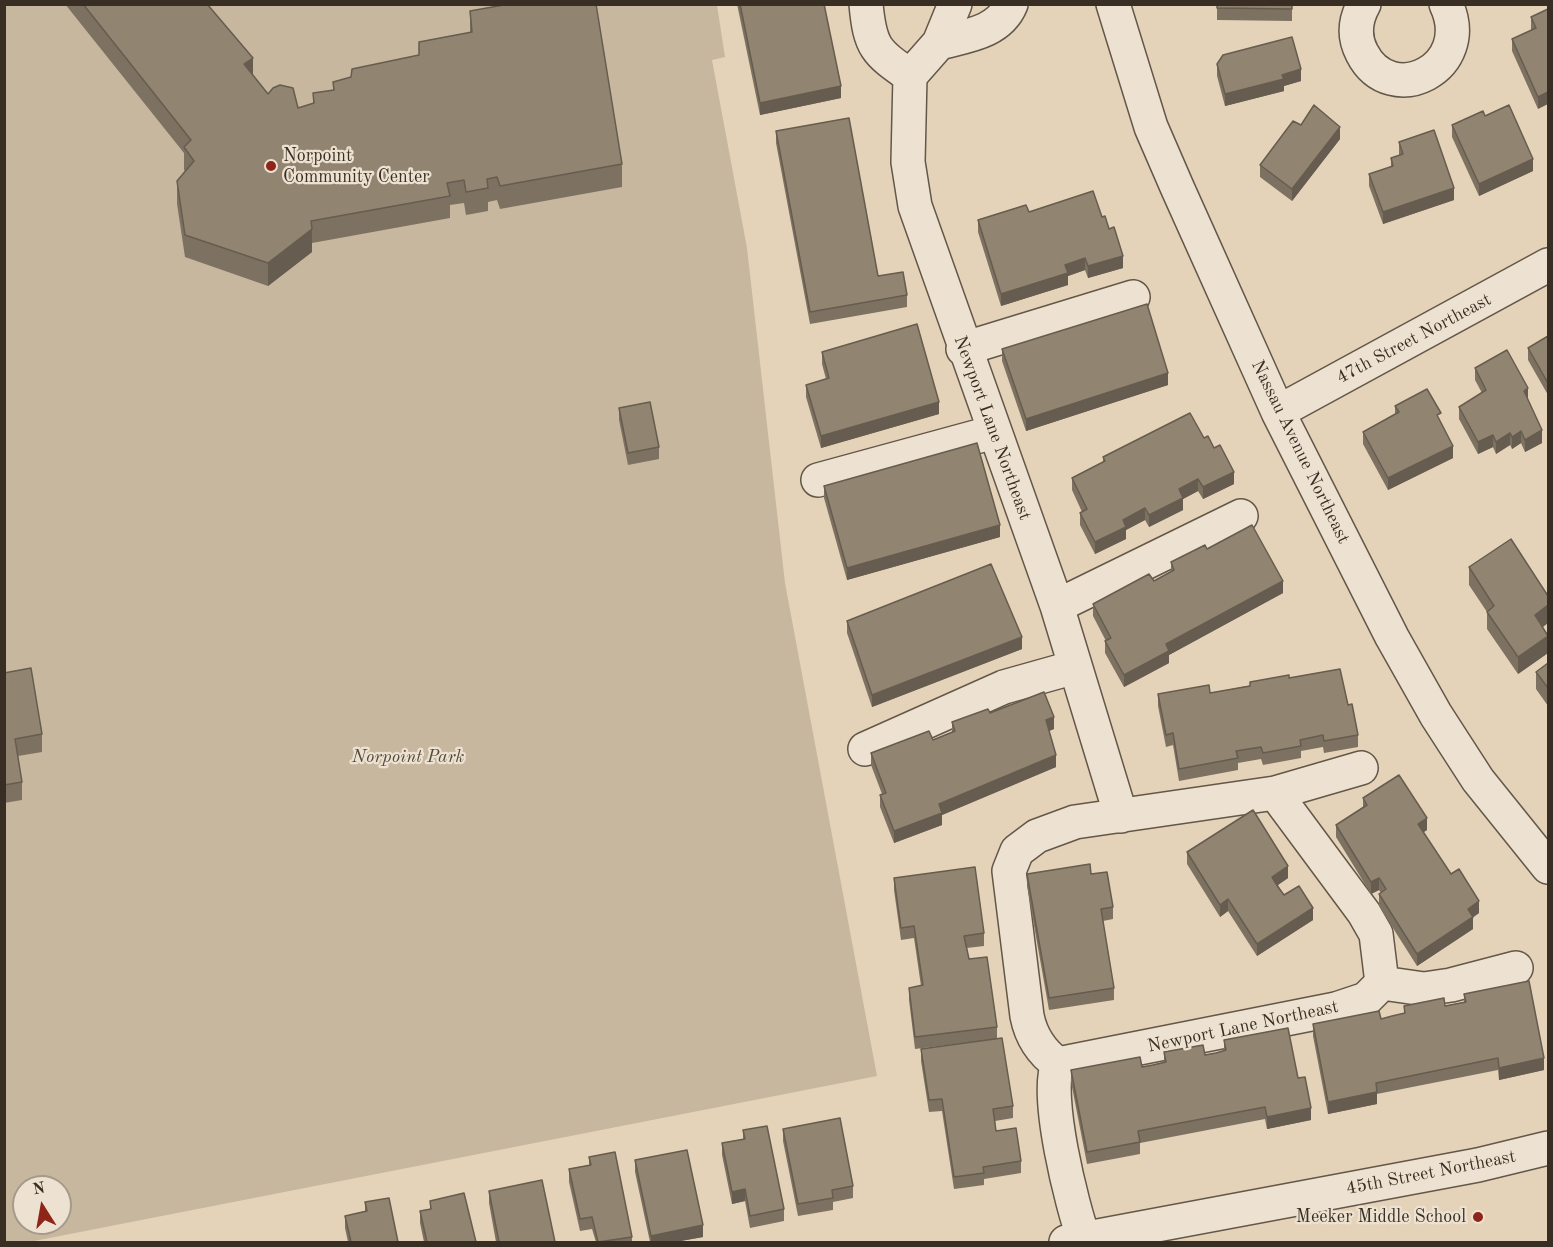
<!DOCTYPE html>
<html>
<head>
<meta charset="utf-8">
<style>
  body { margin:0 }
  #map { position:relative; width:1553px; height:1247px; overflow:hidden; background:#e4d3b8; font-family:"Old Standard TT",serif }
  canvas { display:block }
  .frame { position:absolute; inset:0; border:6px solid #382e24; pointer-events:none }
  .north { position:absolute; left:12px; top:1175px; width:60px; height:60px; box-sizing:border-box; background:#ede2d1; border:2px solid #a59a8c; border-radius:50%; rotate:349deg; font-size:16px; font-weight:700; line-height:24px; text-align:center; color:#382e24 }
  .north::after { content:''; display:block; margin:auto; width:21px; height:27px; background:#8f2418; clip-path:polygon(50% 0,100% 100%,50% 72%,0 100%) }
</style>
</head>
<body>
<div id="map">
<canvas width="1553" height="1247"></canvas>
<div class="frame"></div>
<div class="north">N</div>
</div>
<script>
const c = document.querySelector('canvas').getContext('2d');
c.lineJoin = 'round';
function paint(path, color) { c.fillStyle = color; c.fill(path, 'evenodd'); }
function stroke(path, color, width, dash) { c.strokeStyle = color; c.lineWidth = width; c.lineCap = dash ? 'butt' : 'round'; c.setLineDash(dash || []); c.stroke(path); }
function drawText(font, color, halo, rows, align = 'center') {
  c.font = font + ' "Old Standard TT",serif'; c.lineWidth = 4.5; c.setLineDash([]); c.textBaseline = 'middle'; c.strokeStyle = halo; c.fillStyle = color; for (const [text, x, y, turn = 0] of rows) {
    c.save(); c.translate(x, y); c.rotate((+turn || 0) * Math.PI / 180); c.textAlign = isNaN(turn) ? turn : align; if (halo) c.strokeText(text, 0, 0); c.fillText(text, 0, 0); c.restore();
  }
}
paint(new Path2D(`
  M5 5H717L725 57 712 60 747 248 785 583 877 1076 29 1242H5ZM24 1187H60V1223H24Z`), '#c7b79f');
const minor = new Path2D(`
  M866 4C870 48 876 52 910 76
  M955 4 939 43 910 76 908 162 915 206 1057 606 1121 816
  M1113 4 1151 127 1177 187 1278 412 1392 637 1436 715 1478 780 1548 867
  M1364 4C1355 20 1353 36 1362 53 1391 110 1476 68 1446 4
  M939 43C965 36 999 33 1011 4
  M963 349 1133 297
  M1278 412 1548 265
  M818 480 994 432
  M1057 606 1241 516
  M865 749 1004 687 1075 667
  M1275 793 1364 913 1376 934 1382 983 1366 999 1336 1009 1058 1064C1041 1052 1031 1036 1027 1016L1009 871 1017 851 1037 836 1075 822 1275 793 1361 768
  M1382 983 1424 989 1451 985 1516 968
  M1058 1064C1044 1094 1072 1206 1084 1239
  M1066 1242 1478 1165 1548 1148`);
stroke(minor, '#635749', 36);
stroke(minor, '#ede2d1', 33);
paint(new Path2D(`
  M65 4H208L253 75 268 94 298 108 313 103V93L333 91V82L351 77 419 55 470 32V11L622 164V187L500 209 497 200 488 202V211L466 215 464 203 450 205V218L312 243V252L268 286 185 257 177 204V181L185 171 184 170V153Z
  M737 4H824L841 98 760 115Z
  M1217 4H1292V21L1217 20Z
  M1548 9 1538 109 1512 51V39L1531 30V17Z
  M1217 64 1301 81 1284 86V91L1225 106 1217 76Z
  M1485 116 1533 171 1479 196 1452 137V125Z
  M1301 125 1340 139 1292 201 1260 177V165Z
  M776 131 878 276 907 295V307L810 324 776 143Z
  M1399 142 1454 200 1383 224 1369 186V174L1391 167V158L1399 155Z
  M1029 212 1102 217 1123 268 1088 278 1085 270 1068 276V285L1001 306 978 232V220Z
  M1548 336V395L1528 360V348Z
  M1002 349 1168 385 1026 431 1002 361Z
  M822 352 939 414 821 448 806 397V385L826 379 822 364Z
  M1475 368 1528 400 1542 443 1525 452 1521 443 1512 449 1510 445 1496 454 1493 447 1478 454 1459 419V407L1482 393 1475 380Z
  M1395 406 1453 458 1388 490 1363 444V432L1395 414Z
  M619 408 659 447V459L628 465 619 420Z
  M1204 438 1234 484 1203 499 1198 491 1183 499V510L1149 527 1145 520 1126 530V539L1095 554 1080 525V513L1082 512 1072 490V478L1103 462V457Z
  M824 486 1000 537 847 580 824 498Z
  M1207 549 1283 593 1169 655V663L1124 687 1105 653V641H1106L1093 616V604L1154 581 1171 572V562Z
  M1469 567 1548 596V623L1543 627 1548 653 1518 674 1487 629V612L1469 585Z
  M847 621 1022 649 872 707 847 633Z
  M1548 663V706L1536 689V672Z
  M4 673 42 734V752L18 756 22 782V800L4 803Z
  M1289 678 1348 705 1358 735V747L1324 753 1323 747 1301 751V758L1263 765 1261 759 1238 763V770L1179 781 1173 745 1166 747 1158 706V694L1210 693Z
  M990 713 1054 729 1049 731 1056 767 942 815V825L894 843 880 807V795L882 794 871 765V753L933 740 952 732V722Z
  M1363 798 1427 830 1423 832 1451 874 1479 913 1473 917V929L1417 966 1379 906V894L1381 893 1379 890 1371 894 1336 837V825L1363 807Z
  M1187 852 1288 878 1278 885 1284 895 1313 920 1257 956 1228 911 1220 917 1187 864Z
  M1027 874H1091L1113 907V919L1103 921 1114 988V1000L1049 1010 1027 886Z
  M894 878 984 933V946L967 948 969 959 997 1027V1039L915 1049 909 1000V988L921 986 914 938 901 940 894 890Z
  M1464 994 1544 1070 1499 1080 1498 1070 1377 1094V1104L1328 1114 1313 1036V1024L1381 1019 1404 1014V1006H1445L1464 1002Z
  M1224 1040 1298 1078 1311 1120 1267 1129 1265 1119 1140 1143V1154L1087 1164 1071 1082V1070L1142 1067 1164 1062V1052L1205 1055 1224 1051Z
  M921 1049 1013 1106V1118L995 1121 996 1131 1021 1161V1173L984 1179V1185L954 1189 942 1111 929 1112 921 1061Z
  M783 1129 853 1186V1198L833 1202V1210L798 1216 783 1141Z
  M743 1130 784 1209V1221L750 1228 745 1201 732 1204 722 1155V1143L743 1139Z
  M589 1157 632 1237V1242H596L592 1229 580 1231 569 1182V1169L589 1165Z
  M635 1160 703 1237 675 1242H650L635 1172Z
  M489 1191 555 1242H496L489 1203Z
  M430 1201 476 1242H424L420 1223V1211L430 1209Z
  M365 1202 398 1242H348L345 1228V1216L365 1211Z`), '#7d7261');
paint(new Path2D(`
  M253 58V80L244 64Z
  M1301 69V81L1284 86V91L1225 106V94Z
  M841 86V98L760 115V103Z
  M1548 92V104L1538 109V97Z
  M1340 127V139L1292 201V189Z
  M1533 159V171L1479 196V184Z
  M1454 188V200L1383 224V212Z
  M312 229V252L268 286V263Z
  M1123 256V268L1088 278V266Z
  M1085 258V270L1068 276V285L1001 306V294L1065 265Z
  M1168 373V385L1026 431V419Z
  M1528 388V400L1524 391Z
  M939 402V414L821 448V436Z
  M1542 430V443L1525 452V440Z
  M1521 431V443L1512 449V437Z
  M1510 433V445L1496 454V442Z
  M1493 435V447L1478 454V442Z
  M1453 446V458L1388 490V478Z
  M1234 472V484L1203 499V487Z
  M1198 479V491L1183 499V510L1149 527V515L1179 489Z
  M1145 508V520L1126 530V539L1095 554V542L1123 520Z
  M1000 525V537L847 580V568Z
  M1283 581V593L1169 655V663L1124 687V675L1166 644Z
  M1548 605V623L1535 632V615Z
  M1548 636V653L1518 674V657Z
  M1022 637V649L872 707V695Z
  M1054 717V729L1046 732V720Z
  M1056 755V767L942 815V825L894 843V831L939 804Z
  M1427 818V830L1418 836V824Z
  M1288 866V878L1272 889V877Z
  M1379 878V890L1371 894V882Z
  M1228 899V911L1220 917V905Z
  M1479 901V913L1468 921V909Z
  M1313 908V920L1257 956V944Z
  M1473 917V929L1417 966V954Z
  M1544 1058V1070L1499 1080V1068Z
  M1377 1092V1104L1328 1114V1102Z
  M1311 1108V1120L1267 1129V1117Z
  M745 1189V1201L732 1204V1192Z
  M703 1225V1237L675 1242H651V1236Z`), '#665c4f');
const building = new Path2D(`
  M83 4H207L253 58 244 64 268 94 273 88 280 85 293 88 298 108 314 103 313 93 334 90 333 82 351 77 352 69 419 55V42L472 32 470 11 509 4H596L622 164 500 186 497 177 487 179 488 188 466 192 464 180 447 183 450 196 311 221 312 229 268 263 185 235 177 181 194 161 184 147 191 140Z
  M740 4H824L841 86 760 103Z
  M1217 4H1292V9L1217 8Z
  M1548 9V92L1538 97 1512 39 1536 28 1531 17Z
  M1292 37 1301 69 1282 75 1284 79 1225 94 1217 64 1223 55Z
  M1314 105 1340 127 1292 189 1260 165 1293 121 1301 125Z
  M1509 105 1533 159 1479 184 1452 125 1483 111 1485 116Z
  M849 118 878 276 903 272 907 295 810 312 776 131Z
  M1434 130 1454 188 1383 212 1369 174 1393 166 1391 158 1403 154 1399 142Z
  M1093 191 1102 217 1105 216 1109 229 1114 227 1123 256 1088 266 1085 258 1065 265 1068 273 1001 294 978 220 1026 205 1029 212Z
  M1147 304 1168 373 1026 419 1002 349Z
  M917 324 939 402 821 436 806 385 829 378 822 352Z
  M1548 336V383L1528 348Z
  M1507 350 1528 388 1524 391 1542 430 1525 440 1521 431 1512 437 1510 433 1496 442 1493 435 1478 442 1459 407 1486 390 1475 368Z
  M1427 389 1441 413 1437 415 1453 446 1388 478 1363 432 1399 412 1395 406Z
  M650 402 659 447 628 453 619 408Z
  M1190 413 1204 438 1208 436 1214 448 1220 445 1234 472 1203 487 1198 479 1179 489 1183 498 1149 515 1145 508 1123 520 1126 527 1095 542 1080 513 1087 509 1072 478 1105 461 1103 457Z
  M977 443 1000 525 847 568 824 486Z
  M1252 525 1283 581 1166 644 1169 651 1124 675 1105 641 1111 638 1093 604 1149 574 1154 581 1174 570 1171 562 1205 545 1207 549Z
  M1511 539 1548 596V605L1535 615 1548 636 1518 657 1487 612 1494 606 1469 567Z
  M991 564 1022 637 872 695 847 621Z
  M1548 663V688L1536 672Z
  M31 668 42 734 15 739 22 782 4 785V673Z
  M1340 669 1348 705 1352 704 1358 735 1324 741 1323 735 1300 740 1301 746 1263 753 1261 747 1236 751 1238 758 1179 769 1173 733 1166 735 1158 694 1209 685 1210 693 1250 686V682L1289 675V678Z
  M1044 692 1054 717 1046 720 1056 755 939 804 942 813 894 831 880 795 886 793 871 753 929 731 933 740 955 731 952 722 988 709 990 713Z
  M1399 775 1427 818 1418 824 1451 874 1459 869 1479 901 1468 909 1473 917 1417 954 1379 894 1386 889 1379 878 1371 882 1336 825 1367 805 1363 798Z
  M1253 810 1288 866 1272 877 1278 887 1284 895 1299 886 1313 908 1257 944 1228 899 1220 905 1187 852Z
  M1090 864 1091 874 1107 872 1113 907 1101 909 1114 988 1049 998 1027 874Z
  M975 867 984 933 964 936 969 959 987 957 997 1027 915 1037 909 988 923 985 914 926 901 928 894 878Z
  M1529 981 1544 1058 1499 1068 1498 1058 1376 1083 1377 1092 1328 1102 1313 1024 1379 1011 1381 1019 1392 1016 1405 1013 1404 1006 1444 998 1445 1006 1466 1002 1464 994Z
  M1288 1028 1298 1078 1305 1077 1311 1108 1267 1117 1265 1107 1138 1131 1140 1142 1087 1152 1071 1070 1140 1057 1142 1067 1153 1065 1166 1062 1164 1052 1203 1045 1205 1055 1216 1053 1226 1050 1224 1040Z
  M1002 1038 1013 1106 993 1109 996 1131 1016 1128 1021 1161 983 1167 984 1173 954 1177 942 1099 929 1100 921 1049Z
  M840 1118 853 1186 832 1190 833 1198 798 1204 783 1129Z
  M767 1126 784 1209 750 1216 745 1189 732 1192 722 1143 745 1139 743 1130Z
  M687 1150 703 1225 651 1236 635 1160Z
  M615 1152 632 1237 598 1242 592 1217 580 1219 569 1169 591 1165 589 1157Z
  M542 1180 555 1242H499L489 1191Z
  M464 1193 476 1242H427L420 1211 431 1209 430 1201Z
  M389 1198 398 1242H351L345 1216 367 1211 365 1202Z`);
paint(building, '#918471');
stroke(building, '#665c4f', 1.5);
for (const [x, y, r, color] of [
  [271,166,6,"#8f2418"],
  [1478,1217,6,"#8f2418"]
]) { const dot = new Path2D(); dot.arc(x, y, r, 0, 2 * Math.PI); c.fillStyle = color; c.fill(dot); stroke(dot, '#ede2d1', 2); }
drawText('18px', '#382e24', '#ede2d1', [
  ["Norpoint",283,156],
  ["Community Center",283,177],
  ["Meeker Middle School",1466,1217,"right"]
], 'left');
drawText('18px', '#382e24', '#ede2d1', [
  ["47th Street Northeast",1414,339,-28],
  ["Newport Lane Northeast",992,428,70],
  ["Nassau Avenue Northeast",1300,452,64],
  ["Newport Lane Northeast",1243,1027,-12],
  ["45th Street Northeast",1431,1173,-11]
]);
drawText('italic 18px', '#55493d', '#ede2d1', [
  ["Norpoint Park",408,757]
]);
</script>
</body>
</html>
